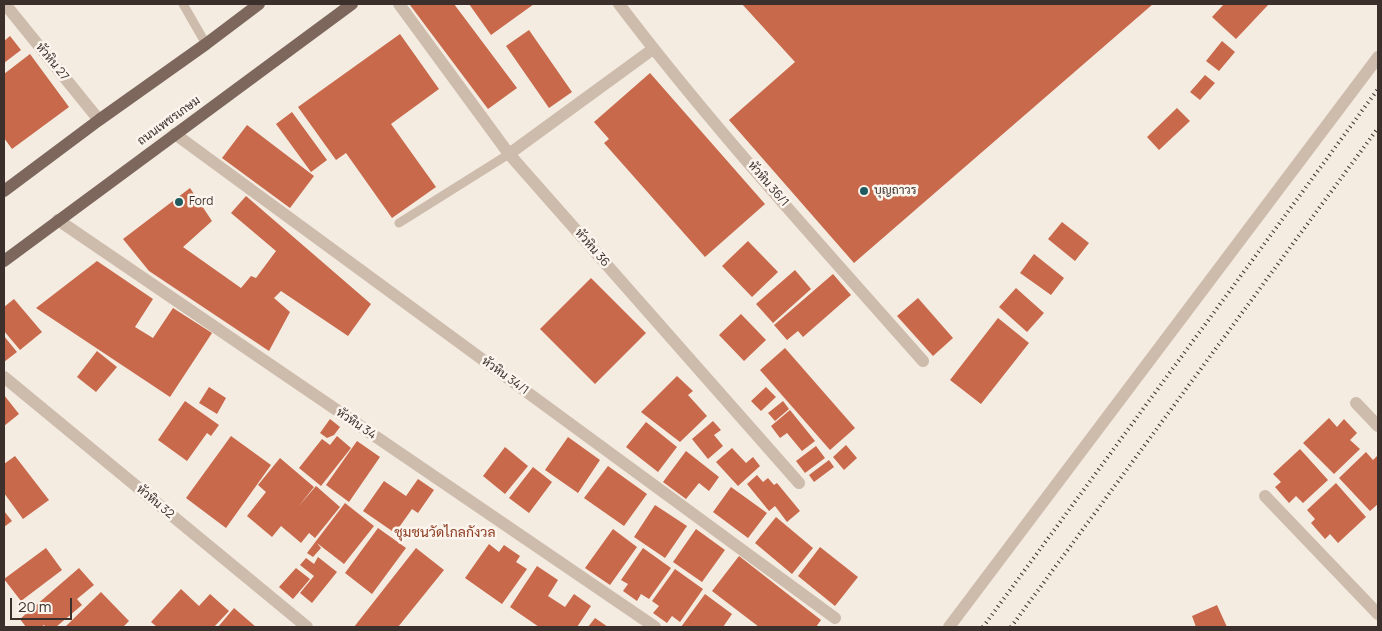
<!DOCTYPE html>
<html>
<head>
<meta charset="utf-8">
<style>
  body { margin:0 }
  #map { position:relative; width:1382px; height:631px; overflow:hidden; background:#f4ebe1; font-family:Manrope,sans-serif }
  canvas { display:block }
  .frame { position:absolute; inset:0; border:5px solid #3b302b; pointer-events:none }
  .scale { position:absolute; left:10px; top:598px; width:62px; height:22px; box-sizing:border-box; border:2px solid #3b302b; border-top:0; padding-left:6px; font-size:15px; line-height:18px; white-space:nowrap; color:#3b302b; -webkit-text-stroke:4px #fbf5ee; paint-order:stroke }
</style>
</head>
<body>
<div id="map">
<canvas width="1382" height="631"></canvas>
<div class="frame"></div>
<div class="scale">20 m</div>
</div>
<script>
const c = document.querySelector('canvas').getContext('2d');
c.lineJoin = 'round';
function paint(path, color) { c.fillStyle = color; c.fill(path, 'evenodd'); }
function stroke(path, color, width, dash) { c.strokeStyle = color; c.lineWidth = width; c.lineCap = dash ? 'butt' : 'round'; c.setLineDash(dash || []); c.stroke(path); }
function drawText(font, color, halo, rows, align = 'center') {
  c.font = font + ' Manrope,Sarabun,sans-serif'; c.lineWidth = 5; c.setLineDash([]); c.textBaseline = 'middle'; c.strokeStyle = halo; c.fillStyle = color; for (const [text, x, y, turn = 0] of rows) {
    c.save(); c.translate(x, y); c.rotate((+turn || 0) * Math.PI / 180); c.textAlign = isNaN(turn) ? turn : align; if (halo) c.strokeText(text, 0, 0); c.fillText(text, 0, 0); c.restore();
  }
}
paint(new Path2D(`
  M411 4H454L517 88 488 109 410 5Z
  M469 4H534L491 35Z
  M742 4H1153L854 263 729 120 795 62Z
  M1224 4H1269L1236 39 1212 17Z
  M529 30 572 92 549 108 506 46Z
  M400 34 439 89 391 124 436 187 392 218 346 153 336 160 298 107Z
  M10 36 21 50 4 63V41Z
  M1222 41 1235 52 1219 71 1206 61Z
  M30 54 69 107 12 149 4 138V74Z
  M650 73 765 204 705 257 604 143 609 139 594 122Z
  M1205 75 1215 83 1200 100 1190 92Z
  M1177 108 1190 121 1159 150 1147 137Z
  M292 112 327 160 311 172 276 124Z
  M247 125 314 176 290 208 222 158Z
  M190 188 212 221 183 247 241 288 251 276 256 278 276 251 231 213 246 196 371 304 348 336 281 291 274 298 290 312 269 351 149 271 123 239Z
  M1062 222 1089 243 1075 261 1048 239Z
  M748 241 778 272 752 297 722 266Z
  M1034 254 1064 278 1051 295 1020 273Z
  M97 261 153 299 135 327 153 338 173 308 212 333 170 397 36 308Z
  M795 270 811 289 773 323 756 304Z
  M833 274 851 295 803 337 798 331 787 340 774 325Z
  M591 278 646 333 595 384 540 329Z
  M1016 288 1044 313 1027 332 999 307Z
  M918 298 953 338 933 356 897 316Z
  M14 299 42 332 20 350 4 331V307Z
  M741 314 766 340 744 361 719 335Z
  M998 318 1029 343 981 404 950 380Z
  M4 336 17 352 4 362Z
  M785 348 855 428 830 450 760 370Z
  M97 351 117 367 96 392 77 377Z
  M677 376 693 391 688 395 707 416 680 442 641 412Z
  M209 387 226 398 217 414 199 403Z
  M766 387 776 397 761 411 751 401Z
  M4 395 19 414 4 426Z
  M185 401 219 425 211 436 207 433 187 461 158 440Z
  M783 401 789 409 775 421 768 413Z
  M790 410 815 441 802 451 787 433 780 438 771 426Z
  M1329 418 1337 427 1344 419 1357 433 1350 440 1360 449 1334 474 1303 443Z
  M330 419 340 427 334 435 327 438 320 433Z
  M713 421 721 430 714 435 723 446 708 459 692 439Z
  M646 422 677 447 658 472 626 447Z
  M231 436 271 465 226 528 186 498Z
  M337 436 351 448 321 486 299 468 322 439 330 445Z
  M568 437 600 460 578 493 545 470Z
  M357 441 380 457 349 502 326 485Z
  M846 445 857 458 844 470 833 457Z
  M816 446 825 458 805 473 796 461Z
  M505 447 528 466 505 494 483 476Z
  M732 448 746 463 753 457 760 466 738 486 716 462Z
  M1300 449 1328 480 1303 503 1296 496 1289 503 1275 487 1281 482 1273 474Z
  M686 451 719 477 709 491 699 483 686 499 663 482Z
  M1366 452 1373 460 1378 455V504L1370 511 1339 478Z
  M15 456 49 500 23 519 4 493V464Z
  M280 458 314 487 298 507 316 486 340 507 315 538 309 533 301 543 281 526 272 537 247 516 266 492 258 485Z
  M829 460 834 467 814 482 809 475Z
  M608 466 647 494 624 526 584 498Z
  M533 467 552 482 529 513 509 498Z
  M757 475 763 482 768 478 774 485 777 483 800 511 787 522 775 506 769 511 747 484Z
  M418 479 434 490 418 513 412 509 395 533 363 511 384 481 406 496Z
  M1336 483 1366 517 1338 543 1330 534 1325 539 1311 523 1315 519 1307 510Z
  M731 487 767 513 748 538 713 512Z
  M345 503 374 526 344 564 317 543 321 548 313 557 307 553Z
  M655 505 687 526 665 558 634 537Z
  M4 511 12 521 4 527Z
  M776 517 813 548 792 574 755 543Z
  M378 528 406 548 372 594 345 573Z
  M613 529 637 547 610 585 585 568Z
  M696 529 725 550 702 582 673 562Z
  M489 544 499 552 504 545 520 556 516 562 527 569 502 604 465 578Z
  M820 547 858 577 835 606 798 576Z
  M46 548 62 570 21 601 4 579Z
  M416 548 444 570 398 627H354Z
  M643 548 671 568 649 599 641 594 637 601 623 591 628 584 621 580Z
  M739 556 821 620 816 627H759L712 591Z
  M318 557 337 572 312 603 300 593 314 576 300 565 306 558 314 564Z
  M537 566 558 580 548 596 565 607 574 594 591 606 577 627H539L510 607Z
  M79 568 94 585 77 599 82 605 56 627H46L44 625 41 627H26L20 619Z
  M296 568 310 579 293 599 279 587Z
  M675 569 703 589 680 622 672 616 667 623 653 613 659 606 652 601Z
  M181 589 199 606 210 594 229 611 214 627H157L151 622Z
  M101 592 129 621 123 627H65Z
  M705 594 732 614 723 627H681Z
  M1217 605 1227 627H1196L1192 616Z
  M234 608 256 627H218Z
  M595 618 608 627H588Z`), '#c8694b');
stroke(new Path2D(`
  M183 4 206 44
  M399 223 509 154`), '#cdbbac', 9);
stroke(new Path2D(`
  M5 4 99 120
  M399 4 509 154 799 483
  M619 4C713 128 820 244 923 361
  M175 134 835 618
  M509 154 653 49
  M58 220 655 627
  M4 377 307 627
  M1356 403 1378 426
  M1265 496 1378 614
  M949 627 1378 57`), '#cdbbac', 12);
stroke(new Path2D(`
  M4 191 99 120 206 44 259 4
  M4 261 352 4`), '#7d675c', 12);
stroke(new Path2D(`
  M983 627 1378 89
  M1011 627 1378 128`), '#3b302b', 4, [1, 4]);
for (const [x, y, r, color] of [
  [864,191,5,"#1f5a5e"],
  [179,202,5,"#1f5a5e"]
]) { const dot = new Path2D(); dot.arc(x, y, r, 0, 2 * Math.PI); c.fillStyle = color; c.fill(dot); stroke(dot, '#fbf5ee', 2); }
drawText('12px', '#3b302b', '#fbf5ee', [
  ["หัวหิน 27",52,62,51],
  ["ถนนเพชรเกษม",169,121,-36],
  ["หัวหิน 36/1",768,184,49],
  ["หัวหิน 36",592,248,49],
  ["หัวหิน 34/1",505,376,36],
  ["หัวหิน 34",356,424,34],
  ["หัวหิน 32",155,502,40]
]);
drawText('12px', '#3b302b', '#fbf5ee', [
  ["บุญถาวร",874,191],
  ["Ford",189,202]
], 'left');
drawText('14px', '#8c3b22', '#fbf5ee', [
  ["ชุมชนวัดไกลกังวล",445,533]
]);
</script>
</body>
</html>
